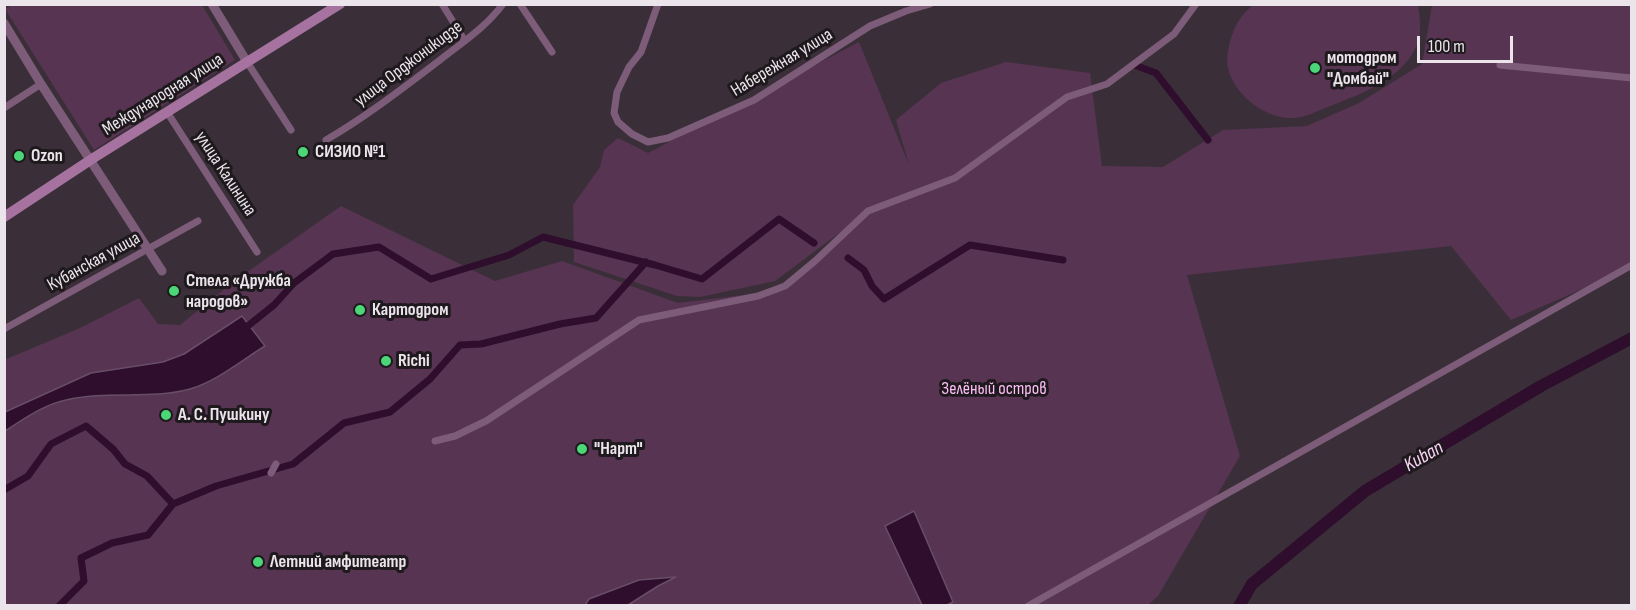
<!DOCTYPE html>
<html>
<head>
<meta charset="utf-8">
<style>
  body { margin:0 }
  #map { position:relative; width:1636px; height:610px; overflow:hidden; background:#3a2f38; font-family:"Sofia Sans Condensed",sans-serif }
  canvas { display:block }
  .frame { position:absolute; inset:0; border:6px solid #ebe4ea; pointer-events:none }
  .scale { position:absolute; left:1417px; top:36px; width:96px; height:27px; box-sizing:border-box; border:3px solid #ebe4ea; border-top:0; padding-left:8px; font-size:18px; line-height:21px; white-space:nowrap; color:#ebe4ea; -webkit-text-stroke:4px #1e191d; paint-order:stroke }
</style>
</head>
<body>
<div id="map">
<canvas width="1636" height="610"></canvas>
<div class="frame"></div>
<div class="scale">100 m</div>
</div>
<script>
const c = document.querySelector('canvas').getContext('2d');
c.lineJoin = 'round';
function paint(path, color) { c.fillStyle = color; c.fill(path, 'evenodd'); }
function stroke(path, color, width, dash) { c.strokeStyle = color; c.lineWidth = width; c.lineCap = dash ? 'butt' : 'round'; c.setLineDash(dash || []); c.stroke(path); }
function drawText(font, color, halo, rows, align = 'center') {
  c.font = font + ' "Sofia Sans Condensed",sans-serif'; c.lineWidth = 6; c.setLineDash([]); c.textBaseline = 'middle'; c.strokeStyle = halo; c.fillStyle = color; for (const [text, x, y, turn = 0] of rows) {
    c.save(); c.translate(x, y); c.rotate((+turn || 0) * Math.PI / 180); c.textAlign = isNaN(turn) ? turn : align; if (halo) c.strokeText(text, 0, 0); c.fillText(text, 0, 0); c.restore();
  }
}
paint(new Path2D(`
  M13 4 202 5 235 60 94 150 5 9Z
  M1255 4 1418 5C1420 17 1422 34 1417 45 1403 78 1364 93 1333 105 1321 109 1306 118 1294 118 1261 120 1221 85 1228 51 1232 32 1238 15 1255 4Z
  M1432 5H1631V268L1511 320 1451 246 1187 275 1240 456 1158 596 1148 605H5L4 360 80 328 139 298 158 324 180 325 233 282 341 206 495 281 562 261 678 303 785 290 858 219 775 281 700 297 677 296 574 262 573 205 600 167 604 150 618 138 648 153 859 42 909 165 896 120 941 83 1006 62 1090 73 1102 166 1163 167 1223 130 1307 126 1359 103 1422 64Z`), '#563452');
const water = new Path2D(`
  M242 316 265 346C242 360 217 381 190 389 150 400 106 390 66 400 43 405 24 419 5 431V412L91 373 163 362 184 354Z
  M914 511 953 602 947 605H922L885 526Z
  M676 577 658 586 628 605H585L589 599 639 580Z`);
paint(water, '#2f0d2d');
stroke(water, '#674e66', 1.5);
stroke(new Path2D(`
  M1137 66 1156 73 1208 140
  M848 258 864 270 872 286 884 299 970 245 1063 260
  M244 329 274 305 294 283 333 254 379 247 431 279 509 255 543 237 655 265 702 279 779 219 814 243
  M4 490 28 476 51 444 86 426 113 449 125 464 147 476 173 504
  M59 606 84 581 81 558 112 543 148 535 173 504 216 486 293 464 344 423 390 412 430 379 460 345 481 344 560 324 596 318 646 262`), '#2f0d2d', 7);
stroke(new Path2D(`
  M1239 606 1252 584 1365 491 1541 386 1632 338`), '#2f0d2d', 12);
stroke(new Path2D(`
  M442 4 465 41
  M520 4 552 52
  M658 4 641 52 629 67 617 92 614 113 618 122 632 134 648 142 668 138 754 100 870 26 906 11 930 4
  M247 62 291 130
  M1500 65 1632 78
  M4 108 41 84
  M167 112 257 252
  M326 140C367 116 403 88 440 60 463 42 486 27 503 4
  M4 329 198 221
  M435 441 455 436 486 421 639 320 758 296 785 286 815 261 868 211 955 178 1067 97 1107 84 1174 34 1196 4
  M271 473 276 464
  M1028 606 1632 265`), '#7d5c79', 7);
stroke(new Path2D(`
  M212 4 247 62
  M4 23 41 84 162 271`), '#7d5c79', 9);
stroke(new Path2D(`
  M4 217 95 157 340 4`), '#a672a0', 10);
for (const [x, y, r, color] of [
  [1315,68,6,"#4bd677"],
  [303,152,6,"#4bd677"],
  [19,156,6,"#4bd677"],
  [174,291,6,"#4bd677"],
  [360,310,6,"#4bd677"],
  [386,361,6,"#4bd677"],
  [166,415,6,"#4bd677"],
  [582,449,6,"#4bd677"],
  [258,562,6,"#4bd677"]
]) { const dot = new Path2D(); dot.arc(x, y, r, 0, 2 * Math.PI); c.fillStyle = color; c.fill(dot); stroke(dot, '#1e191d', 2); }
drawText('bold 18px', '#ebe4ea', '#1e191d', [
  ["мотодром",1327,58],
  ["\"Домбай\"",1327,79],
  ["СИЗИО №1",315,152],
  ["Ozon",31,156],
  ["Стела «Дружба",186,281],
  ["народов»",186,302],
  ["Картодром",372,310],
  ["Richi",398,361],
  ["А. С. Пушкину",178,415],
  ["\"Нарт\"",594,449],
  ["Летний амфитеатр",270,562]
], 'left');
drawText('18px', '#ebe4ea', '#1e191d', [
  ["Набережная улица",782,63,-31],
  ["улица Орджоникидзе",409,64,-37],
  ["Международная улица",163,95,-32],
  ["улица Калинина",225,174,57],
  ["Кубанская улица",94,262,-29]
]);
drawText('18px', '#fdbdf5', '#1e191d', [
  ["Зелёный остров",994,389]
]);
drawText('italic 20px', '#fad3f5', '#1e191d', [
  ["Kuban",1424,457,-30]
]);
</script>
</body>
</html>
